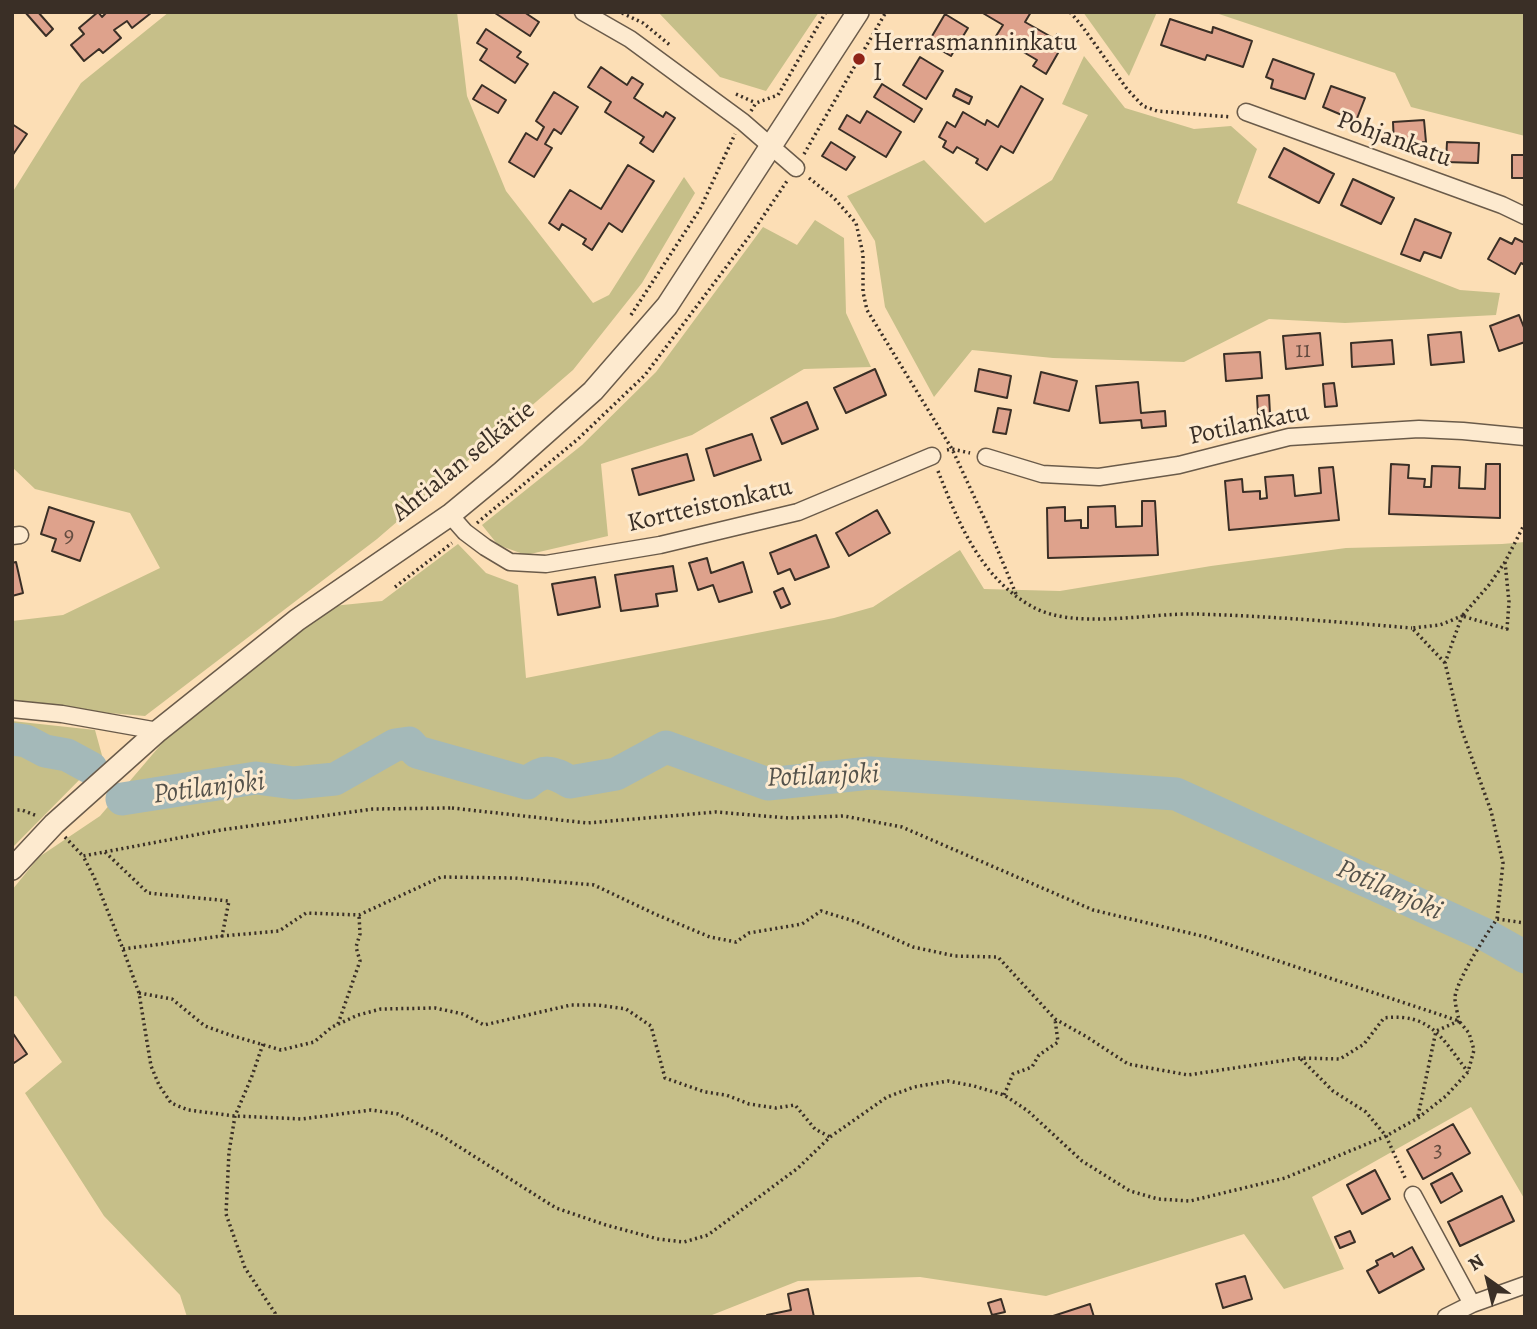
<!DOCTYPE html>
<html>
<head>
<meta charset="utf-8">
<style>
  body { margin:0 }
  #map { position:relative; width:1537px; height:1329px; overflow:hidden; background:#fcdeb5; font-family:Alegreya,serif }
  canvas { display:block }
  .frame { position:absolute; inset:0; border:14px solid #3a2f26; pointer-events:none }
  .north { position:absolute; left:1453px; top:1245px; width:70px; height:70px; -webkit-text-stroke:5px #fdeacf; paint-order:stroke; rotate:326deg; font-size:19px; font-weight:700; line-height:28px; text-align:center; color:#3a2f26 }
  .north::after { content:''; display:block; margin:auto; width:24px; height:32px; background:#3a2f26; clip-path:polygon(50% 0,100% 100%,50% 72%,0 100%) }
</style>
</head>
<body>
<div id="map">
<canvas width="1537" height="1329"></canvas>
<div class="frame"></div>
<div class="north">N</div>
</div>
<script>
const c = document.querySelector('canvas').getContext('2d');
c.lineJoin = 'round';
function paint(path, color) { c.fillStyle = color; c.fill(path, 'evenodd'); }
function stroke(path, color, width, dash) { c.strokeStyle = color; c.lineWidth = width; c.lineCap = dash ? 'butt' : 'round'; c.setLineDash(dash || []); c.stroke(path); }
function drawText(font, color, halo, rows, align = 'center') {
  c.font = font + ' Alegreya,serif'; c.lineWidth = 6; c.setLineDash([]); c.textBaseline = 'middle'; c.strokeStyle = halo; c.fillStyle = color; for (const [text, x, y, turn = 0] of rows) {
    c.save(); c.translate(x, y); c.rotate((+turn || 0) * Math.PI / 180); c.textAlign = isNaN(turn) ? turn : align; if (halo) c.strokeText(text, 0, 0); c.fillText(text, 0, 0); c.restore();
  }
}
paint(new Path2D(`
  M169 12H457L467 96 506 191 593 303 609 295 684 177 695 193 642 283 573 370 377 539 145 716 72 710 12 701V621L63 615 160 568 130 513 35 489 12 467V193L81 83Z
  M658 12H819L766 91 720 77Z
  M1083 12H1157L1129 76Z
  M1213 12H1525V136L1411 107 1395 73Z
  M1084 56 1125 108 1194 129 1231 126 1257 149 1237 203 1460 290 1500 293 1496 315 1345 323 1269 319 1184 362 1053 358 972 350 934 397 885 307 875 241 847 196 924 160 985 223 1052 180 1088 115 1062 104Z
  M815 220 844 238 846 313 871 367 804 369 692 435 601 464 608 536 526 555 498 545 482 525 582 445 656 372 763 227 797 245Z
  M1525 542V1200L1471 1107 1312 1197 1344 1269 1284 1289 1244 1234 1046 1296 920 1277 798 1281 707 1317H187L180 1295 104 1216 25 1093 62 1062 16 996 12 997V890L39 857 100 816 175 728 333 606 382 601 458 544 486 573 518 585 526 678 834 618 873 607 960 550 984 589 1060 591 1211 566 1346 548 1502 544Z
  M12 721 95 730 103 759 91 768 12 848Z`), '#c6bf89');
stroke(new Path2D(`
  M12 739 26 741 45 751 67 755 91 768
  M122 799 256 778 294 783 335 779 395 745 409 743 417 752 527 783C544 769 551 771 570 782L616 774 666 747 768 784 870 773 1176 794 1486 935 1525 957`), '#a4b9b9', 33);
const building = new Path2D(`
  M25 12H38L53 29 46 36Z
  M98 12 102 17 107 12 151 13 132 28 127 21 114 30 121 38 103 53 99 49 84 61 71 45 84 34 79 28Z
  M524 12 539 22 530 36 495 13Z
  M981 12H1031L1025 22 1055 39 1057 34 1066 39 1046 74 1033 66 1037 60 996 36 1003 25Z
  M945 14 968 28 951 56 928 43Z
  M1170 19 1212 33 1213 27 1252 41 1243 67 1207 55 1205 60 1161 45Z
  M486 29 521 52 517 57 528 64 515 83 480 60 487 49 477 43Z
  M920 57 943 71 926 99 903 85Z
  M1273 59 1314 74 1305 99 1271 88 1273 80 1266 77Z
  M601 67 627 85 632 77 643 84 634 98 663 117 666 112 675 118 653 152 640 143 644 137 605 112 611 102 588 87Z
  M882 84 922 109 914 122 874 97Z
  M482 85 506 100 498 113 473 99Z
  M1021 86 1043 99 1013 153 1001 146 987 170 976 163 978 159 957 147 953 153 943 147 946 141 939 137 947 122 955 127 963 112 985 125 987 120 998 127Z
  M1331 86 1365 98 1356 121 1323 107Z
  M956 89 972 97 969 104 953 96Z
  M554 92 578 107 561 134 554 129 545 144 552 148 534 177 509 162 526 133 537 140 544 127 536 121Z
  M867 111 901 132 886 157 839 129 847 115 860 123Z
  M1424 120 1426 142 1394 145 1393 122Z
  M12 124 27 134 12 156Z
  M831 142 855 157 846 170 822 156Z
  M1447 142 1479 143 1478 163 1446 162Z
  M1284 148 1334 174 1319 203 1269 177Z
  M1512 155H1525V178H1512Z
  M628 165 654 181 622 232 609 223 592 250 583 244 586 239 562 224 559 230 549 223 570 190 601 209Z
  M1353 179 1394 198 1381 224 1341 205Z
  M1415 219 1451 233 1441 258 1424 252 1420 261 1401 254Z
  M1500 238 1512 244 1515 238 1525 243V265L1521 263 1515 274 1488 259Z
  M1519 315 1525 330V342L1499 351 1490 326Z
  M1461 332 1464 362 1431 365 1428 335Z
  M1320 333 1323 365 1286 369 1283 336Z
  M1392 340 1394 364 1352 367 1351 343Z
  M1260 352 1262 378 1226 381 1224 354Z
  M875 369 886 395 846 413 834 388Z
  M979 369 1011 376 1007 398 975 391Z
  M1041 372 1077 381 1069 411 1034 403Z
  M1138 382 1141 413 1165 411 1166 426 1142 428 1141 420 1100 423 1096 386Z
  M1334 383 1337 406 1325 407 1323 384Z
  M1269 395 1270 414 1258 415 1257 396Z
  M807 402 818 429 782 444 771 418Z
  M998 408 1011 410 1006 434 993 432Z
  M752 434 761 460 714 476 706 449Z
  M687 454 694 480 639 495 632 469Z
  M1391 464 1409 465 1408 478 1425 479 1424 487H1431L1432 466 1460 467 1459 488 1485 489 1486 464H1500V518L1389 514Z
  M1333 467 1339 520 1229 530 1225 481 1242 479 1243 492 1260 491V499L1267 498 1265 477 1293 475 1295 496 1321 493 1319 468Z
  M1142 501H1155L1158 555 1048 558 1047 508 1065 507V521L1081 520V528H1088V507L1115 506 1116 527 1142 526Z
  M49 507 94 522 80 561 52 551 56 539 41 534Z
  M877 510 890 533 849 556 836 533Z
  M816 535 829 567 795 580 790 569 778 574 770 553Z
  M707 558 711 573 743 562 752 592 719 602 713 585 698 590 689 563Z
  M16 562 23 593 12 596V563Z
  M673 566 677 591 656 594 658 606 621 611 615 575Z
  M595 577 600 607 558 615 552 584Z
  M783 588 790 604 781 608 774 592Z
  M12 1032 27 1054 14 1063 12 1060Z
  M1453 1124 1470 1153 1423 1179 1407 1150Z
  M1375 1170 1390 1199 1362 1214 1347 1185Z
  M1452 1173 1462 1191 1441 1203 1431 1184Z
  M1502 1196 1514 1221 1460 1246 1448 1222Z
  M1350 1231 1355 1242 1340 1248 1335 1237Z
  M1412 1247 1424 1269 1379 1293 1367 1271 1378 1265 1376 1261 1392 1253 1394 1257Z
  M1245 1276 1252 1299 1223 1308 1216 1284Z
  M808 1289 814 1317H767V1315L791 1310 788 1294Z
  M1001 1299 1005 1312 992 1315 988 1303Z
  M1090 1304 1094 1317H1050Z`);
paint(building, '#dea28c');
stroke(building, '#3a2f26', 2);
const minor = new Path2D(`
  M583 12 630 39 743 122 796 168
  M1246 112 1502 205 1525 216
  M986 457 1042 474 1099 477 1179 465 1289 437 1419 429 1463 431 1525 437
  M450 515 465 532 485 547 510 562 546 564 660 545 798 512 932 456
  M12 536 20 535
  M12 709 62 714 158 731
  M1413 1195 1472 1304
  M1446 1317 1472 1304 1525 1285`);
const tertiary = new Path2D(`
  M12 869 54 824 158 731 297 620 450 515 502 472 593 391 667 306 858 12`);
stroke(minor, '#6a5b4a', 19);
stroke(tertiary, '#6a5b4a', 24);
stroke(new Path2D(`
  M1070 12 1082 26 1127 89 1143 106 1157 111 1231 117
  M622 13 643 23 671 46
  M736 94 756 103
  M751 111 756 103 778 95 826 12
  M804 154 886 12
  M809 178 834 198 856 223 863 254V292L867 310 952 449 986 522 1016 594
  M631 315 700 209 735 134
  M947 450 952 449 970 453
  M938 471C958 522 981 579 1033 607 1074 630 1147 613 1195 614 1268 616 1340 622 1412 628
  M477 523 578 439 645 375 754 230 787 181
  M1505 562 1509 602 1507 629 1462 616 1489 585 1505 562 1525 523
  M395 587 452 543
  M1445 663 1412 628 1440 625 1462 616 1445 663 1461 728 1491 811 1503 863 1497 919
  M452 808 587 823 716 812 788 818 844 816 902 827 1093 910 1206 937 1459 1021 1469 1033 1474 1050 1468 1072 1446 1096 1418 1118 1386 1136 1285 1178 1190 1201 1158 1199 1130 1191 1082 1161 1028 1111 1004 1095 974 1086 948 1081 914 1087 887 1097 830 1137 798 1168 708 1235 684 1242 658 1239 606 1225 556 1208 442 1136 398 1114 371 1110 302 1119 235 1116 188 1110 171 1103 159 1085 151 1066 139 993 123 949 94 877 83 856 221 830 373 809Z
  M12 810H22L37 816
  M65 837 83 856
  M105 852 148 893 229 901 222 936 279 931 306 913 359 915 441 877 514 878 594 885 655 914 710 937 736 942 749 933 802 924 821 911 854 921 913 947 955 956 998 957 1055 1019 1087 1037 1128 1064 1188 1075 1300 1058 1340 1059 1364 1044 1384 1018C1431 1012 1443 1040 1468 1072
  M123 949 222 936
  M139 993 172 999 205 1026 230 1035 281 1050 314 1042 332 1027 358 1015 381 1009 435 1008 463 1014 484 1025 571 1005H597L626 1009 651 1026 665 1078 705 1092 726 1095 749 1104 776 1108 795 1105 815 1129 830 1137
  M338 1024 360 961 356 947 360 934 359 915
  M263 1044 252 1076 235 1116 229 1152 226 1214 245 1268 275 1313V1317
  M1301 1059 1333 1091 1366 1112 1386 1136 1406 1180
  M1004 1095 1013 1074 1032 1067 1039 1055 1058 1042 1055 1019
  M1418 1116 1436 1031 1459 1021C1458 1014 1455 1005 1455 998 1455 983 1487 933 1497 919L1525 923`), '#3a2f26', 3.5, [2, 3.5]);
stroke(minor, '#fdeacf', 16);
stroke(tertiary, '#fdeacf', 21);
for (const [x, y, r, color] of [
  [859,59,7,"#8f2418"]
]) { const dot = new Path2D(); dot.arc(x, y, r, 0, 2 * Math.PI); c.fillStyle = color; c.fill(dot); stroke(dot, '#fdeacf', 2.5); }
drawText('23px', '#634c40', null, [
  ["11",1303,351],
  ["9",69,536],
  ["3",1438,1151]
]);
drawText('26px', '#3a2f26', '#fdeacf', [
  ["Herrasmanninkatu",873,44],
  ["I",873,74]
], 'left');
drawText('26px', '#3a2f26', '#fdeacf', [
  ["Pohjankatu",1394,140,20],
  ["Potilankatu",1249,425,-12],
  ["Ahtialan selkätie",464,462,-39],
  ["Kortteistonkatu",710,506,-13]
]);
drawText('italic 28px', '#54524b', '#fdeacf', [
  ["Potilanjoki",823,777,-2],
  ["Potilanjoki",209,789,-7],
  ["Potilanjoki",1389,891,24]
]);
</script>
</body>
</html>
